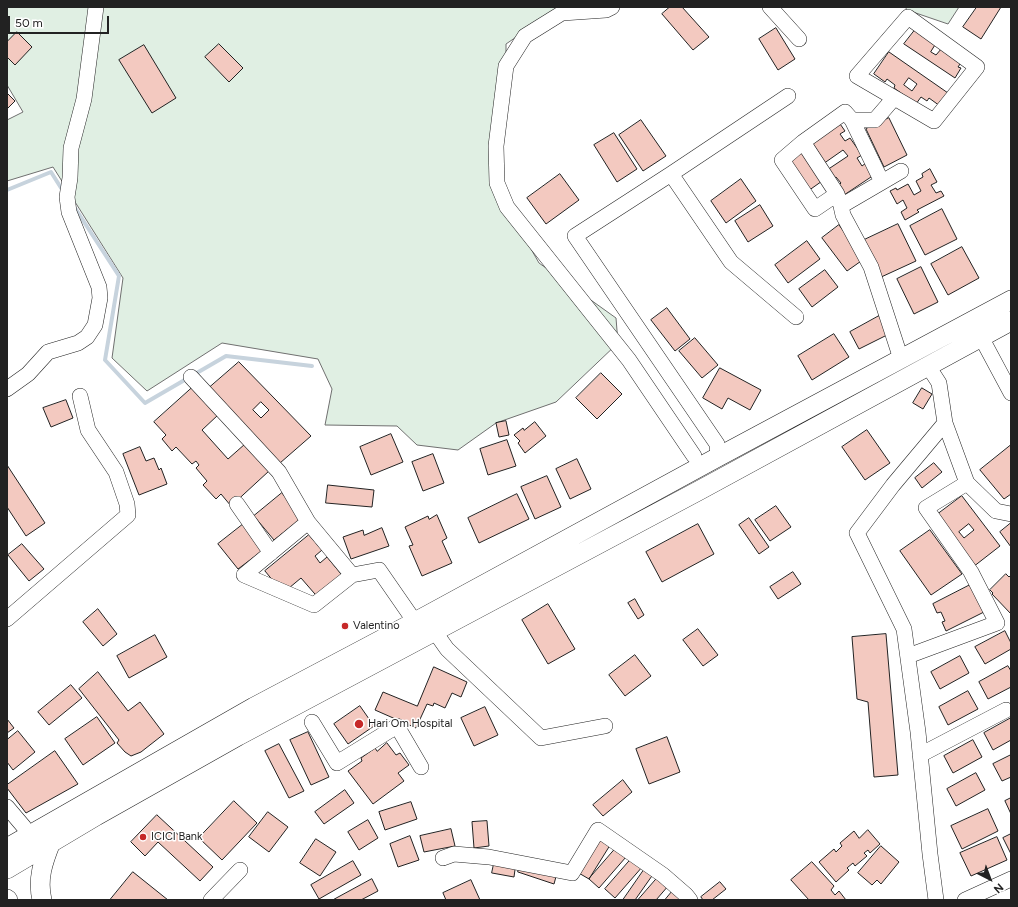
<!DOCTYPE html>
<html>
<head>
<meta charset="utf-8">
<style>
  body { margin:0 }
  #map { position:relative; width:1018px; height:907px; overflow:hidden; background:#fff; font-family:Figtree,sans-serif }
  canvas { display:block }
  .frame { position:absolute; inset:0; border:8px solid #222; pointer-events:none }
  .north { position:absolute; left:970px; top:859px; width:40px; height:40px; -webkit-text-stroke:3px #fff; paint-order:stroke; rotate:138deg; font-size:11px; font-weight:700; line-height:16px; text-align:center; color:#222 }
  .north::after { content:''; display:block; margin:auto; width:14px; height:18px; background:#222; clip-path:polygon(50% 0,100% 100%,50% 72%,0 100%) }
  .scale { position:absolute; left:8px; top:16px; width:101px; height:18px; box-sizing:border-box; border:2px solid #222; border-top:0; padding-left:5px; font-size:12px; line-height:14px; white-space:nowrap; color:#222; -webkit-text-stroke:3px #fff; paint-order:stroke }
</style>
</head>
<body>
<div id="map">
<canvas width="1018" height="907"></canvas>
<div class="frame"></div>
<div class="north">N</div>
<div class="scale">50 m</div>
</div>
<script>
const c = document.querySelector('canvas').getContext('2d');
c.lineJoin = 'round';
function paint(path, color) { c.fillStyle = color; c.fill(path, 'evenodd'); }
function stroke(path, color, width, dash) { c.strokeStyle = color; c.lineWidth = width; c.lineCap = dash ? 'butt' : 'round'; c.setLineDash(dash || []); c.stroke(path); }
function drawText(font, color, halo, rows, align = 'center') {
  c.font = font + ' Figtree,sans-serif'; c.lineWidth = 3; c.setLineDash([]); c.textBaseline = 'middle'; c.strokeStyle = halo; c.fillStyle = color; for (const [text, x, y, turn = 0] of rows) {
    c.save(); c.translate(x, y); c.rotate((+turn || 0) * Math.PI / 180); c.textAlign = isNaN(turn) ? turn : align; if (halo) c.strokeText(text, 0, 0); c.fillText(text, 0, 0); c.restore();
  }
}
const green = new Path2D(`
  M7 7H560L506 44V66L493 182 539 263 616 318 618 343 556 402 496 423 458 450 417 445 397 426 325 425 332 389 318 359 222 343 147 391 112 358 123 278 53 167 7 181V120L23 112 7 85Z
  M906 7H959L948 24 907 10Z`);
paint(green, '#e0efe3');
stroke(green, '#6f6f6f', 1);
stroke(new Path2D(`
  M7 190 51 172 63 191
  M75 208 119 276 105 360 145 403 226 356 312 366`), '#c7d3dd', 4);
const building = new Path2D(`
  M670 7H682L709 37 693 50 662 14Z
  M977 7H1001L981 39 963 27Z
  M776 28 795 59 778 70 759 39Z
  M915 30 962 61 958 67 961 68 955 78 904 44ZM936 44 942 48 936 55 931 52Z
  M17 32 32 47 15 65 7 57V42Z
  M219 44 243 68 229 82 205 57Z
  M144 45 176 98 152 113 119 60Z
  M889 52 948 93 940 106 929 98 927 101 921 97 916 104 894 88 895 85 887 79 885 82 874 74ZM909 78 917 84 912 91 904 85Z
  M7 93 15 101 7 109Z
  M889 118 907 155 884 167 866 129Z
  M641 120 666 156 643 171 619 135Z
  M838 121 845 131 840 134 845 141 850 138 862 155 857 158 862 166 866 163 874 175 844 195 838 186 841 183 836 177 833 179 827 170 848 156 843 150 823 164 818 156 820 155 815 147 808 142Z
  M614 133 637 169 617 182 594 145Z
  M803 149 825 179 808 191 786 161Z
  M930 169 937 182 931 185 936 193 941 191 944 196 917 210 919 212 905 220 901 212 907 208 903 200 897 204 890 191 896 188 897 190 908 184 914 195 921 191 916 181 923 177 922 174Z
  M560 174 579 200 546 224 527 198Z
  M741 179 756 201 726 223 711 201Z
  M760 205 773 226 748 242 735 221Z
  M942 209 957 239 925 255 910 226Z
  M898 224 916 261 879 278 862 241Z
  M839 225 864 259 847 271 822 238Z
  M807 241 820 259 788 283 775 265Z
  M962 247 979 278 948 295 931 264Z
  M921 267 938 302 914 314 897 279Z
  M825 270 838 287 812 307 799 289Z
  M667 308 690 339 675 351 651 320Z
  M879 316 889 334 859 349 850 332Z
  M834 334 849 357 812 380 798 356Z
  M695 338 718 365 702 378 679 351Z
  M239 362 311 436 280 463 209 388ZM261 402 269 410 261 418 253 410Z
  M720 368 761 390 750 410 728 398 722 409 703 398Z
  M601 373 622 394 597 419 576 398Z
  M193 387 218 415 202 430 228 459 245 444 269 471 231 506 221 494 216 499 203 485 207 481 196 468 199 465 196 461 192 464 176 447 172 451 162 439 166 435 154 422Z
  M922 388 932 394 923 409 913 403Z
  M66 400 73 418 51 427 43 408Z
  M506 421 509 435 499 437 496 423Z
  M535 422 546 436 525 453 518 443 520 441 514 435 523 428 524 430Z
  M867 430 890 463 865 480 842 447Z
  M391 434 403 462 371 475 360 447Z
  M507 440 516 466 488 475 480 449Z
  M1011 445V494L1004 499 980 470Z
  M140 447 146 461 154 458 159 470 161 468 167 484 139 495 123 454Z
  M433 454 444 483 423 491 412 462Z
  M577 459 591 489 570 499 556 469Z
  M934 463 942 472 922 488 915 478Z
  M7 465 45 523 26 536 7 507Z
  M547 476 561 507 535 519 521 487Z
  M328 485 374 490 372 507 326 503Z
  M282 493 302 518 274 540 254 516Z
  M517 494 529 519 479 543 468 518Z
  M962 496 1000 546 973 567 934 517ZM969 524 974 530 964 538 959 532Z
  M776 506 791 527 770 541 755 520Z
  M437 515 447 538 442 541 452 563 422 576 409 546 413 545 405 527 428 516 429 519Z
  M749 518 769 547 759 554 739 525Z
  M246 522 266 548 238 569 218 544Z
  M1011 523V547L1000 532Z
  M698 524 714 554 662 582 646 552Z
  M382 528 389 546 351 559 343 537 363 530 364 535Z
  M930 530 962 574 931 595 900 551Z
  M309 535 322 550 315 556 320 563 327 557 346 580 321 601 301 578 283 593 265 571Z
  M22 544 44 569 29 581 8 555Z
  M793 572 801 584 778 599 770 587Z
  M1006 574 1009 577 1011 575V614L992 594 993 593 990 590Z
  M974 583 988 610 946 631 942 622 945 621 941 612 937 613 933 604Z
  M635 599 644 615 638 619 628 603Z
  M548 604 575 649 548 664 522 620Z
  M98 609 117 634 103 646 83 622Z
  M698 629 718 655 703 666 683 640Z
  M1005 631 1011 643V649L985 664 975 647Z
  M886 634 898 775 874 777 868 702 857 699 852 637Z
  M155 635 167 657 129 678 117 656Z
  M635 655 651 676 625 696 609 675Z
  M960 656 969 673 940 689 931 672Z
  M1008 666 1011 671V687L988 699 979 682Z
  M434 667 467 682 461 697 452 693 445 708 434 703 433 706 427 704 416 728 375 710 383 692 417 706Z
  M98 672 128 711 140 702 164 734 141 752 131 756 125 752 117 743 119 740 79 689Z
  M71 685 82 698 49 725 38 712Z
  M968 691 978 709 948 725 939 707Z
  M360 706 374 726 348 744 334 724Z
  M485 707 498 735 474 746 461 718Z
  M97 717 115 743 83 765 65 739Z
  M1011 718V740L993 750 984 733Z
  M7 719 14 728 7 733Z
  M18 731 35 752 13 770 7 762V740Z
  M308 732 329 777 311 785 290 740Z
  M667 737 680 772 649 784 636 749Z
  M973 740 982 757 953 773 944 756Z
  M387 743 396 755 400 753 409 765 398 773 404 781 373 804 348 771 362 761 361 758 375 748 377 751Z
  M279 744 304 791 289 798 265 751Z
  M55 751 78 784 26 813 7 788V785Z
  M1011 755V777L1002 781 993 764Z
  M976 773 985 790 956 806 947 789Z
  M623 780 632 792 603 816 593 805Z
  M345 790 354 803 324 824 315 812Z
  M1011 798V814L1005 801Z
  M234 801 257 823 222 860 199 838Z
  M411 802 417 819 385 830 379 812Z
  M988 809 998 831 962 849 951 826Z
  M268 812 288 827 269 852 249 837Z
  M157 815 213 867 200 881 158 842 145 856 131 842Z
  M368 820 378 838 359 850 348 832Z
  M487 821 489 846 474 848 472 822Z
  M451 829 455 846 424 852 420 836Z
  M868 830 880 844 870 853 868 850 864 853 867 856 855 866 853 863 847 868 849 870 836 882 819 862 834 849 836 852 842 846 840 843 854 831 859 838Z
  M1011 834V854L1003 838Z
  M600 835 612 842 589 879 577 872Z
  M410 836 419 860 398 867 390 844Z
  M997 837 1007 860 971 876 960 853Z
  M316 839 336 852 320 876 300 863Z
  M881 846 899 862 881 884 877 880 872 885 858 873Z
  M616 848 626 857 599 888 589 879Z
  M632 858 643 866 615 898 605 889Z
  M495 859 516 862 514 877 492 873Z
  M353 861 361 875 319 899 311 885Z
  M521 862 557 873 554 884 518 872Z
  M812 862 834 886 831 890 835 895 839 891 846 900H809L791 880Z
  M646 867 654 873 635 900H623Z
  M133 872 168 900H110Z
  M659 876 669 885 656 900H638Z
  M372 879 378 891 361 900H333Z
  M471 880 480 900H446L443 893Z
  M720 882 726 889 712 900H703L701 897Z
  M675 888 683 900H665Z`);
paint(building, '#f3c9c0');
stroke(building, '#222', 1);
const minor = new Path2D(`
  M612 7 606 10 562 13 525 36 506 66 496 146 497 183 507 207 629 360 694 456
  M770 7 799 39
  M908 17 977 67 934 121 857 76Z
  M852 120H875L894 98
  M803 142 837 194
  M901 171 841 206 843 215 871 267 901 359
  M671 174 731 262 796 317
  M841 206 837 194 815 209 782 160 803 142 845 112 852 120 882 182
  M981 337 1011 393
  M928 366 939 383 945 423 893 485 857 533 904 629 918 732 930 854 936 900
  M191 377 279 472 308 522 352 575 379 570 415 622
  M7 389 28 374 48 352 78 343 87 337 95 325 100 298 99 287 69 212 67 197 70 178 71 148 84 99 96 7
  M718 457 717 444 575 236 671 174 788 96
  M967 483 996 511 1011 514
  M237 504 271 553
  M308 522 244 575 314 605 352 575
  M7 619 128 515 127 504 116 472 88 430 80 396
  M435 632 447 649 541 738 605 726
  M908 656 997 623 971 572 926 508 967 483 945 423
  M312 722 337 763 397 726 421 767
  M920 755 1006 710
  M7 807 24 827
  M443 858 454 854 489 857 572 873 598 830 663 875 686 895 690 900
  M211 900 240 870
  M965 900 1011 879`);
const major = new Path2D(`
  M7 848 254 707 426 616 718 457 1011 300
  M7 869 96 816 238 736 700 490 1011 321
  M7 899 8 900
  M42 900C37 879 43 862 51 842`);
stroke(minor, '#222', 16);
stroke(major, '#222', 20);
stroke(minor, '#fff', 15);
stroke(major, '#fff', 19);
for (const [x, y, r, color] of [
  [345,626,4,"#c62828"],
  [359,724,5,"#c62828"],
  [143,837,4,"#c62828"]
]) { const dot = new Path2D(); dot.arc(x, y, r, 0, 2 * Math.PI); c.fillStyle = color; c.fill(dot); stroke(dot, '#fff', 1.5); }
drawText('11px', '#222', '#fff', [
  ["Valentino",353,626],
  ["Hari Om Hospital",368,724],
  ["ICICI Bank",151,837]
], 'left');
</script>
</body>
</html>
